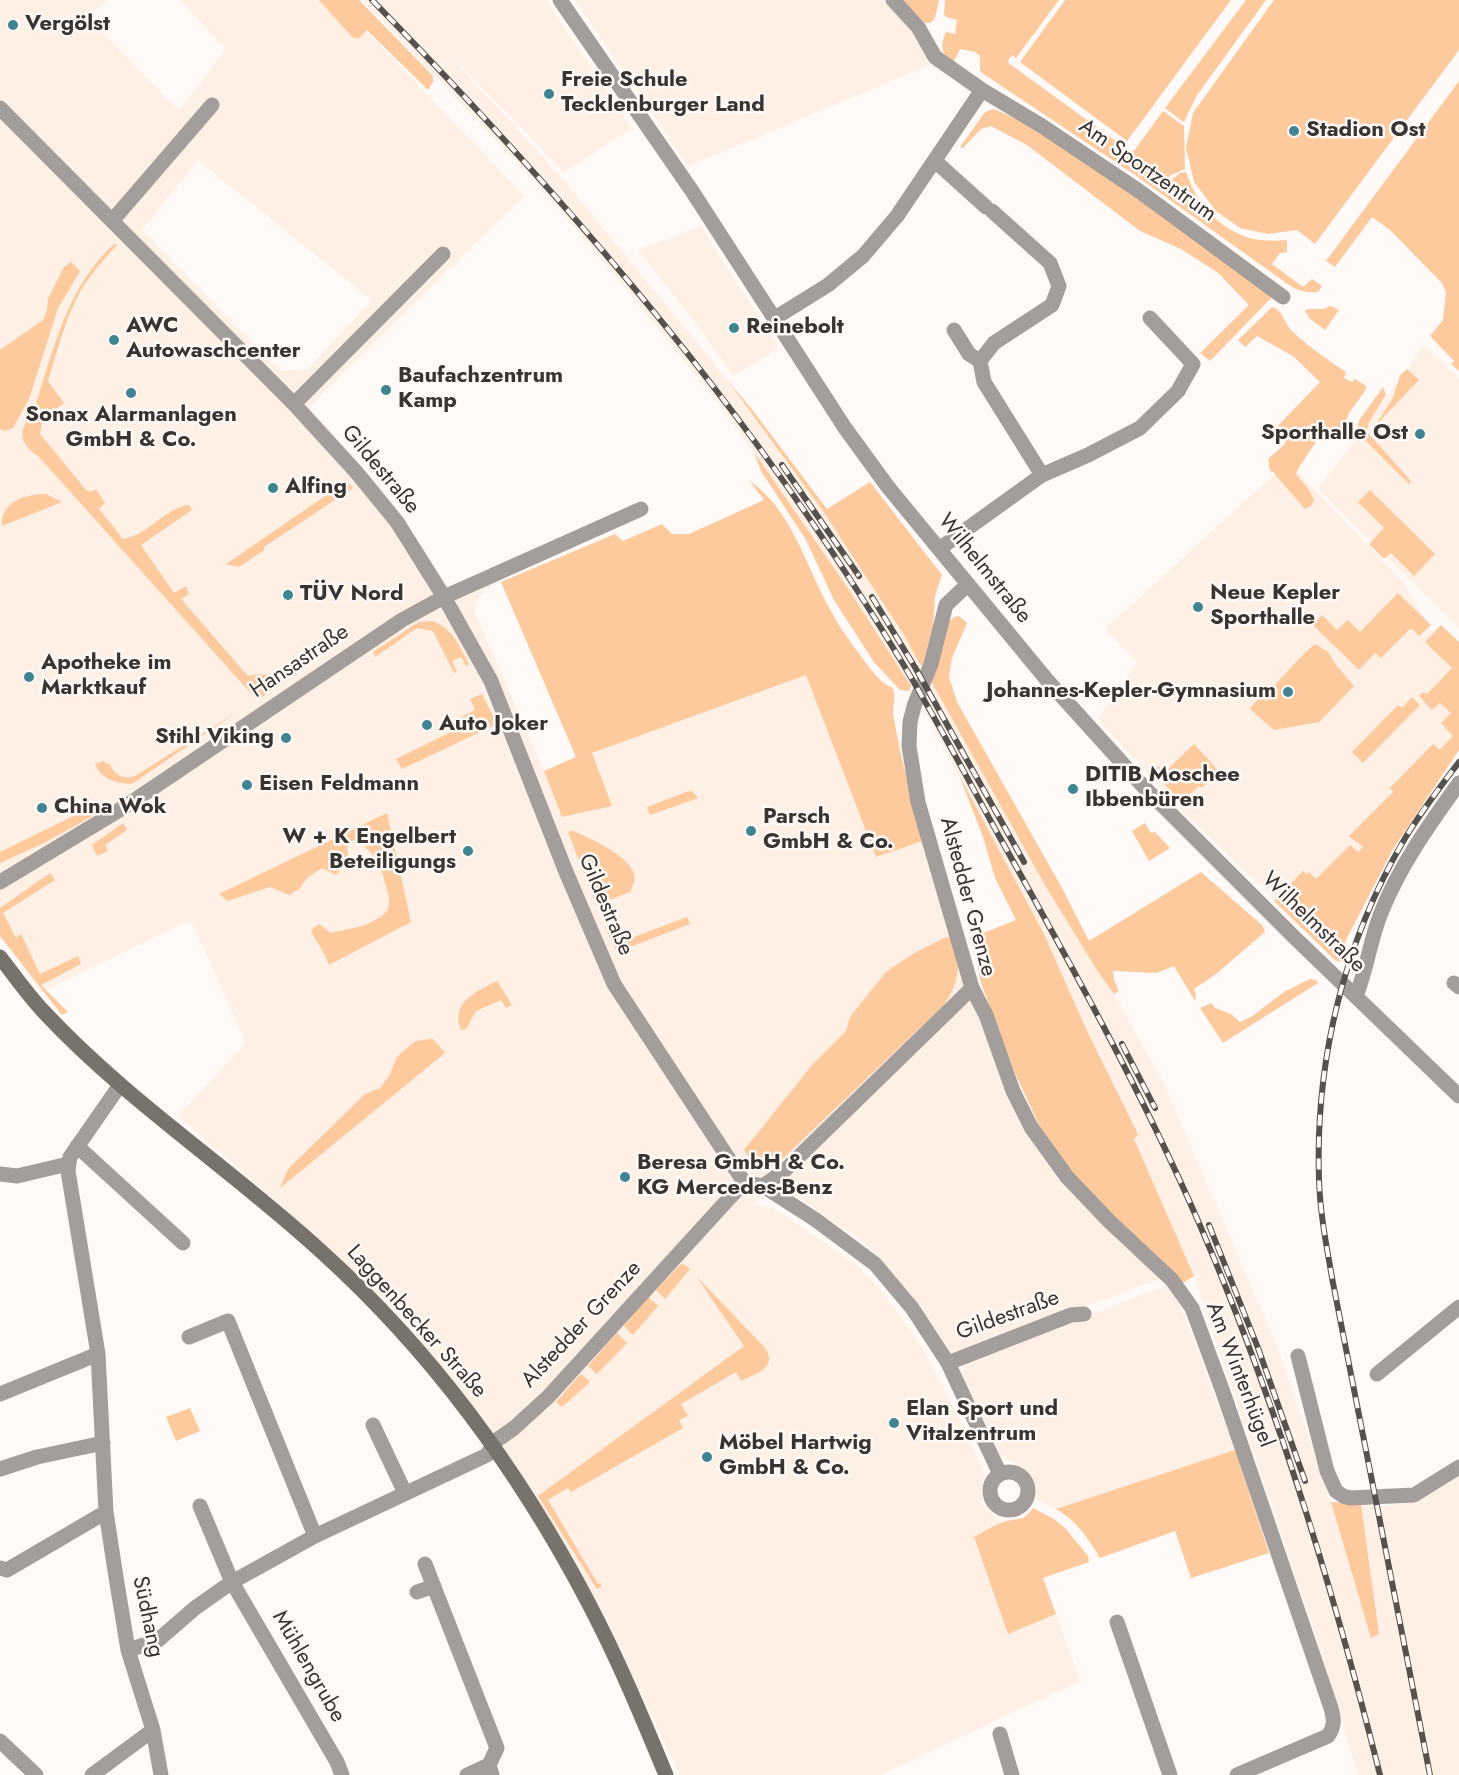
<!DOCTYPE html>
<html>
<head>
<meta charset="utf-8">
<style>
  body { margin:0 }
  canvas { display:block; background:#fffaf7 }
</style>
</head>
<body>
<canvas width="1459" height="1775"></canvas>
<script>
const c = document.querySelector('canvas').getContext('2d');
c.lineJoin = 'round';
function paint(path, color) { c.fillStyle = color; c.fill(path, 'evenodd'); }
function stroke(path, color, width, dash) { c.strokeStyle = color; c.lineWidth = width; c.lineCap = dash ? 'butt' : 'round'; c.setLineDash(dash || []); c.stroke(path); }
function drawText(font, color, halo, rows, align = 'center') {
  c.font = font + ' Jost,sans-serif'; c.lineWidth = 5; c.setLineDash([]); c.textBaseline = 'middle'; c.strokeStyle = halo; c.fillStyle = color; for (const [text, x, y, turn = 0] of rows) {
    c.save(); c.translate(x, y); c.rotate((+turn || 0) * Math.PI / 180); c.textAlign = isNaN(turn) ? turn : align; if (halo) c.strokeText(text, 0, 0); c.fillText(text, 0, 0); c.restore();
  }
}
paint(new Path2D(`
  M0 0H106L88 18 179 111 226 49 180 0H337L524 196 309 407 385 493 455 596 499 577 501 582 486 590 478 598 476 602 475 613 544 771 562 817 612 806 592 753 806 674 876 857 925 840 1020 1124 1081 1199 1160 1279 951 1355 877 1255 861 1240 794 1195 779 1179 752 1206 771 1207 823 1241 858 1267 879 1288 904 1321 923 1349 959 1417 985 1475 981 1494 985 1508 997 1519 1005 1521 974 1538 1008 1633 1056 1614 1080 1681 880 1775H680L604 1614 502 1448 403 1319 277 1202 178 1116 246 1043 191 920 40 992 0 930ZM198 160 372 300 308 369 281 371 142 230ZM946 937 920 1029 865 1080 812 1065 846 1030 886 972 914 953Z
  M363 0H546L632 128 564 172 415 18 562 178 725 377 823 511 904 635 919 663 923 666 1046 887 1098 972 1114 994 1164 1084 1278 1349 1331 1502 1383 1507 1410 1502 1459 1471V1775H1358L1317 1639 1194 1276 1134 1139 1138 1133 1087 1031 1044 934 911 686 845 584 725 411 602 259 541 188Z
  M575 0H883L914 33 932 64 688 166Z
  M701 227 779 348 733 376 695 322 638 250Z
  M1424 345 1459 379V628L1318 489 1365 428Z
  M1288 462 1403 582 1442 648 1459 665V750L1393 849 1332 954 1176 805 1098 719 1137 662 1105 629Z
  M1168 1285 1176 1294 1235 1450 1056 1509 1036 1499V1486L1030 1475 1024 1469 1002 1456 997 1448 961 1373 964 1365 974 1360Z`), '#fef0e5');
paint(new Path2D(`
  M319 0H359L433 76V82L428 90 367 30 358 39 352 37Z
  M902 0H939L935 18 930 23H925Z
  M945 0H1059L1016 58 1012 55 1007 62 1131 152 1134 151 1163 111 1184 126 1185 169 1171 175 1166 181 1168 183 1180 173 1186 172C1196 203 1221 232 1254 239 1265 241 1276 241 1287 240V252L1280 253 1272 264 1303 287 1312 279 1322 286 1318 292C1307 293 1298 291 1289 285L1135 175 982 73 980 70V56L975 52 960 49 953 63C941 55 940 45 946 32L955 34 957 20 946 17 944 14Z
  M1065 0H1231L1127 141 1020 62Z
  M1246 0H1266L1197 95 1184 122 1182 121 1165 108Z
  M1274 0H1459V50L1315 244 1297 230 1268 234 1240 228 1216 211 1194 182 1186 148 1193 113Z
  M1459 81V371L1451 364 1454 361 1430 336 1443 320 1446 292 1442 283 1390 230 1372 217 1335 267 1326 261Z
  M993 109C1027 121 1058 145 1088 165 1151 207 1212 251 1273 296L1210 361 1200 353 1249 305 1218 273 1181 249 1140 231 1027 145 991 126 981 129 963 148 960 147 985 112Z
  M114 244H118C104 259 90 275 80 292 65 319 57 352 48 381L64 403 56 409 57 411 42 422 40 434 86 490 91 492 96 489 105 503 99 509 123 539C151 534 164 508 189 505L192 510 141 545 174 593 186 586 189 594 181 599 247 675 250 676 259 674 272 676 280 674 299 663 303 669 259 699H256L39 457C15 439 20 431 35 407 53 350 68 285 114 244Z
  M71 262 80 271 58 308 29 399 13 428 5 431 0 429V350L43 320 47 310 48 299 64 267Z
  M1331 306 1339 310 1325 330 1309 318 1305 311 1307 309H1323Z
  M1272 307C1284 311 1284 324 1293 332 1309 347 1328 360 1346 372L1344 378 1352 382 1355 379 1366 386 1365 391 1349 413 1344 426 1333 433 1325 428 1298 469 1296 474 1309 490 1314 500 1311 506 1305 509 1273 472 1270 471 1268 459 1286 443 1274 430 1320 382 1293 356 1257 336 1245 347 1238 340Z
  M1407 369 1419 380 1374 427 1393 398 1400 375Z
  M725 377 754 412 827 509 870 482 942 575 935 596 933 627 923 666 919 663 904 635 823 511Z
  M1383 387 1386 395 1368 424 1367 432 1411 481 1409 484 1359 434 1358 424 1360 419Z
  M754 452 845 584 911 686 909 691 900 690 874 662 834 600 806 540 761 471Z
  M749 480C788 508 801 551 821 592 832 615 847 639 863 659 871 670 880 683 893 688 897 699 891 707 894 719 901 760 912 800 925 840L876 857 806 675 592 753 612 806 562 817 544 771 576 757 501 582 615 534 623 541 662 524 672 534H689L764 500Z
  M347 481 353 488 264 547V550L239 567 226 564Z
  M1370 490 1435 554 1414 576 1391 553 1384 559 1369 544 1384 528 1358 502Z
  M46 494 62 502 2 526C0 501 27 494 46 494Z
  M1398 593 1431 625 1419 636 1411 628 1381 658 1375 653 1359 670 1313 625 1322 615 1337 630 1348 620 1360 632Z
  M959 616 967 623 952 658 949 677 957 702 1062 888 1089 941 1201 872 1263 926 1265 932 1216 974 1194 989 1196 996 1195 1001 1174 966 1156 973 1113 971 1114 980 1119 991 1114 994 1098 972 1046 887 931 681 947 624 954 617Z
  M432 621C453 628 459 646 469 664L466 666 461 657 452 661 457 672 454 673 433 631 417 628 375 657 373 652 414 625 420 622Z
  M1441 625 1459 642V750L1393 849 1346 940 1342 962 1336 961 1274 901 1303 871 1307 874 1309 872 1316 879 1350 845 1358 852 1363 847 1349 836 1393 792 1390 788 1433 744 1440 750 1453 736 1441 723 1451 713 1440 703 1432 710 1419 696 1423 692 1427 694 1452 668 1425 642Z
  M1315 644 1328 652 1336 665 1354 686 1319 722 1274 730 1250 709C1256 700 1263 696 1271 689 1286 674 1298 658 1315 644Z
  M482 694 497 724 402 769 396 759 459 728 455 720 475 710 470 699Z
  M1412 697 1420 705 1363 763 1352 752 1398 705 1402 708Z
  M237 712 132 784C117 783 101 780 95 764L104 761 106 764 109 763C115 775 122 780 135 776Z
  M1194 744 1218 770 1202 788 1199 786 1190 794 1196 800 1193 803 1179 800 1153 771 1159 766 1165 772Z
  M959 775 1044 934 1087 1031 1138 1134 1134 1139 1194 1276 1181 1284 1084 1189 1040 1127 1015 1073 981 983 971 938 1016 920 995 878 983 837Z
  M692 791 698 798 650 815 647 807 686 792Z
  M94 806 98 813 44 843 0 863V852Z
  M387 813 411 922 329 965C325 952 316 943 311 930L319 924 331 933C352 928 372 927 388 910L389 897 379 861 358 840 348 841C346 848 348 851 348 857 348 865 340 870 336 875L322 868 308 877 299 889 289 895 270 887 228 901 219 894Z
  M123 823 127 830 105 845 108 851 97 856 92 845Z
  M1145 823 1151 833 1155 832 1170 848 1149 861 1132 831Z
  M572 831C588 836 630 857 634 874 636 880 632 887 630 892L596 905 568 832Z
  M50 873 55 880 3 913 16 938 21 934 40 974 78 956 81 964 41 985 68 1012 62 1015 0 936V908Z
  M687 917 690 924 617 952 605 927 610 926 618 943Z
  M946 937 954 940C962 966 958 986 942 1007L777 1164 766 1169C756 1165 750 1160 744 1150L812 1065 846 1031 850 1017 886 972 914 953Z
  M1310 979 1316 980 1318 983 1223 1043 1200 1008 1211 1003 1215 1008 1231 1014 1240 1022 1251 1017 1284 992Z
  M497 981 512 1005 506 1008 501 1000 476 1011 466 1029 461 1030C450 1002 476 992 497 981Z
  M433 1039 445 1053 280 1188 288 1169 365 1094 380 1088 389 1076 397 1057 415 1041Z
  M681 1264 685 1265 690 1269 665 1299 656 1290Z
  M696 1276 766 1349C777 1369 756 1373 741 1381L736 1372 681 1404 688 1416 679 1420 683 1428 571 1492 568 1488 548 1500 598 1584 601 1583V1587L597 1589 538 1496 744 1346Z
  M648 1297 658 1306 633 1335 624 1326Z
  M617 1333 627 1343 597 1374 588 1366Z
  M581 1374 590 1382 562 1407 556 1402Z
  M190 1408 200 1431 176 1441 166 1417Z
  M1235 1450 1269 1553 1191 1578 1175 1531 1100 1558C1089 1539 1076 1520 1056 1509Z
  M1331 1502 1361 1505 1379 1634 1371 1638Z
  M1033 1508 1054 1519 1065 1528 1088 1556 1089 1562 1043 1578 1056 1614 1008 1634 974 1537C984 1532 994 1525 1004 1522 1019 1517 1022 1523 1033 1508Z`), '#fdca9e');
stroke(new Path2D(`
  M560 0 692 191 845 428 888 487 939 549 1047 680 1142 785 1293 936 1459 1096
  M893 0 918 27 935 57 982 90 1042 126 1139 191 1283 297
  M0 108 294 404 357 473 397 522 444 597 491 681 566 872 614 984 744 1182 763 1186 816 1220 875 1264 912 1308 948 1363 1000 1474
  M935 161 986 207
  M112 221 212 105
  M775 318 828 285 863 256 897 216 982 90
  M954 330 969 354 980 361 984 382 1042 475
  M980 361 994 343 1052 305 1059 286 1050 263 992 211
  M294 404 443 254
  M939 549 1042 475 1088 455 1140 428 1178 391 1193 364 1150 318
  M0 882 126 806 402 620 444 597 641 509
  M1454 983 1459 987
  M972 988 986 1015 1013 1091 1031 1127 1067 1177 1109 1221 1172 1280 1192 1308 1223 1392 1331 1708C1334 1719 1335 1726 1328 1736L1237 1775
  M1356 996C1367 969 1370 940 1381 913 1400 865 1429 825 1459 783
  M120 1085 70 1157 68 1171 98 1354 106 1512 116 1577 128 1650 153 1730 161 1775
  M77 1146 183 1243
  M0 1174 17 1176 68 1164
  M763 1186 784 1171 972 988 918 802 909 746 910 722 914 706 931 664 946 605 968 584
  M189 1337 228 1321 315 1536
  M1298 1356 1327 1471 1336 1491 1343 1496 1350 1498 1414 1495 1459 1467
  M948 1363 1071 1315 1084 1314
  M1377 1374 1459 1307
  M0 1394 98 1354
  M373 1425 405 1493
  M0 1469 37 1457 103 1443
  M990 1491a19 19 0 1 1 38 0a19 19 0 1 1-38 0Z
  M200 1506 232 1582 337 1762 342 1775
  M425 1564 497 1748 489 1765 492 1775
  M0 1568 7 1570 106 1512
  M417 1592 434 1586
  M1117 1622 1170 1775
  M128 1650 157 1641 195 1608 232 1582 315 1536 487 1455 497 1440 514 1428 548 1397 744 1182
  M1000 1734 1012 1775
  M0 1741 36 1775
  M92 1775 153 1730
  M467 1775 489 1765`), '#a39e9b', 15);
stroke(new Path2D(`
  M0 957C14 975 28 995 44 1012 128 1102 233 1170 324 1254 432 1352 521 1474 589 1604 618 1659 642 1717 666 1775`), '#78726d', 15);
const rail = new Path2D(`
  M372 0C491 122 605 247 709 381 779 471 844 566 903 664 937 720 967 778 999 836 1070 963 1141 1090 1199 1223 1276 1401 1333 1587 1380 1775
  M782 465 859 576
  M872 597 916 669 1024 862
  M1122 1044 1155 1108
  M1209 1225 1258 1348 1305 1481
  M1430 1775 1333 1283C1327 1249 1320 1214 1319 1179 1315 1061 1344 942 1404 840 1420 813 1440 787 1459 762`);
stroke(rail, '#55514e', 6);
stroke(rail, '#fffaf7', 4, [11]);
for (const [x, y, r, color] of [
  [13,25,6,"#3f8491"],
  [549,94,6,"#3f8491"],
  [1294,131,6,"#3f8491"],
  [734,328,6,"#3f8491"],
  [114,340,6,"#3f8491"],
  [386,390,6,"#3f8491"],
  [131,393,6,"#3f8491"],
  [1420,434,6,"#3f8491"],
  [273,488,6,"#3f8491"],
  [288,595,6,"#3f8491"],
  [1198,607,6,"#3f8491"],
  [29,677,6,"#3f8491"],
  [1288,692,6,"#3f8491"],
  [427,725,6,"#3f8491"],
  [286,738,6,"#3f8491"],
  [247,785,6,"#3f8491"],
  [1073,789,6,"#3f8491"],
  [42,808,6,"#3f8491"],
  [751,831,6,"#3f8491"],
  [468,851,6,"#3f8491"],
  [625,1177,6,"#3f8491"],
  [894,1423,6,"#3f8491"],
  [707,1457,6,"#3f8491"]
]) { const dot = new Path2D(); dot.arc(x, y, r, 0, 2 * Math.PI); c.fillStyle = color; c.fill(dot); stroke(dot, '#fffaf7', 2); }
drawText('bold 22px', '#383431', '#fffaf7', [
  ["Vergölst",25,25],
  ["Freie Schule",561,81],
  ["Tecklenburger Land",561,106],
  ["Stadion Ost",1306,131],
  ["AWC",126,327],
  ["Autowaschcenter",126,352],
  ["Reinebolt",746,328],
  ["Baufachzentrum",398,377],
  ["Kamp",398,402],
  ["Sonax Alarmanlagen",131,416,"center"],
  ["GmbH & Co.",131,441,"center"],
  ["Sporthalle Ost",1408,434,"right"],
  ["Alfing",285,488],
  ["Neue Kepler",1210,594],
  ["Sporthalle",1210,619],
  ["TÜV Nord",300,595],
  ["Apotheke im",41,664],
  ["Marktkauf",41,689],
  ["Johannes-Kepler-Gymnasium",1276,692,"right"],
  ["Auto Joker",439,725],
  ["Stihl Viking",274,738,"right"],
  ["DITIB Moschee",1085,776],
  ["Ibbenbüren",1085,801],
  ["Eisen Feldmann",259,785],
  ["China Wok",54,808],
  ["Parsch",763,818],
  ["GmbH & Co.",763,843],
  ["W + K Engelbert",456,838,"right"],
  ["Beteiligungs",456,863,"right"],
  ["Beresa GmbH & Co.",637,1164],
  ["KG Mercedes-Benz",637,1189],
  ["Elan Sport und",906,1410],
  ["Vitalzentrum",906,1435],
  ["Möbel Hartwig",719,1444],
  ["GmbH & Co.",719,1469]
], 'left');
drawText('22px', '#383431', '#fffaf7', [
  ["Am Sportzentrum",1147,171,35],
  ["Gildestraße",380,470,50],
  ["Wilhelmstraße",984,569,51],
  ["Hansastraße",300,662,-34],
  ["Alstedder Grenze",967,897,75],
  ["Gildestraße",605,905,67],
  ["Wilhelmstraße",1313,923,44],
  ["Gildestraße",1008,1316,-20],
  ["Laggenbecker Straße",416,1322,48],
  ["Alstedder Grenze",582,1325,-47],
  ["Am Winterhügel",1239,1375,69],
  ["Südhang",147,1617,78],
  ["Mühlengrube",308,1667,60]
]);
</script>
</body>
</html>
